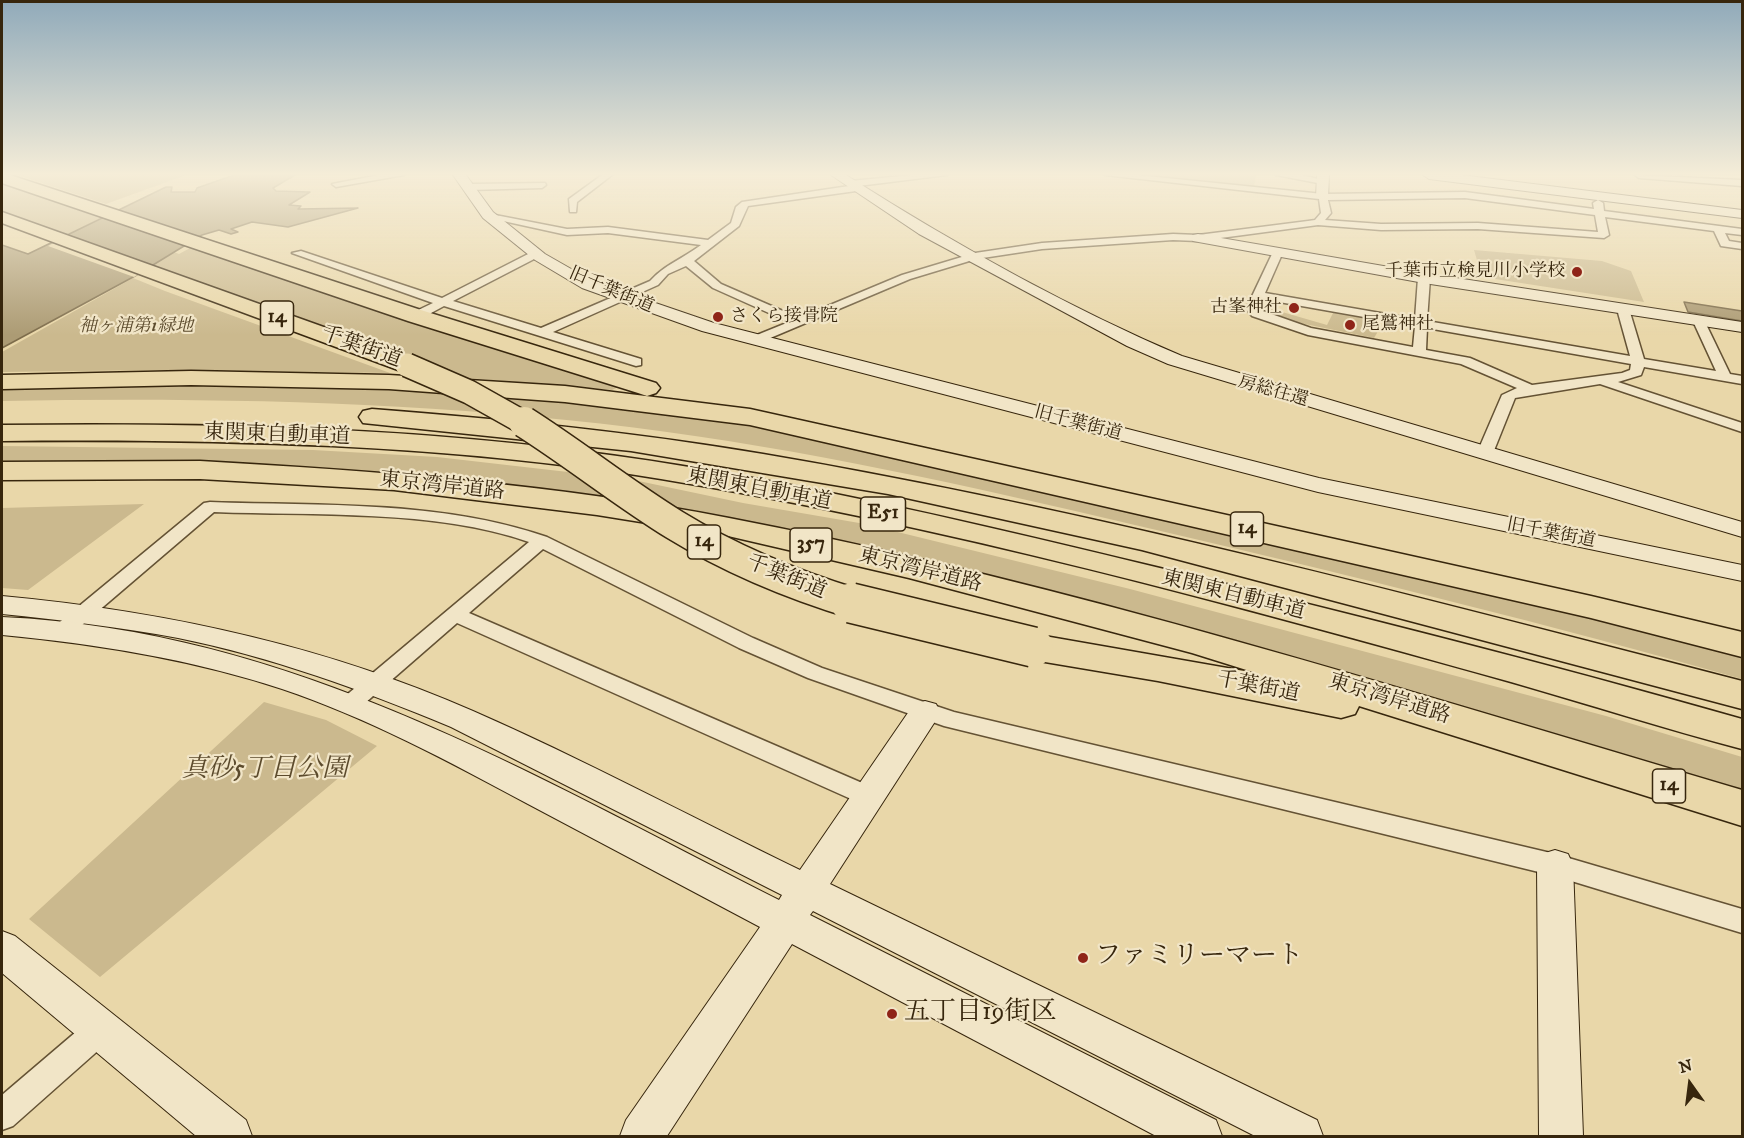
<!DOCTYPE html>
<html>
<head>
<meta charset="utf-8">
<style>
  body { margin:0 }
  #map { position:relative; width:1744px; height:1138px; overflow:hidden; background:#e9d7a9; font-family:"IM FELL DW Pica",serif }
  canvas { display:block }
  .frame { position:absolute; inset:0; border:3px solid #37260d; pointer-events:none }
  .north { position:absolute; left:1660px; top:1054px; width:60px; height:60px; -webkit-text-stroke:4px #f1e5c7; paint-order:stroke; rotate:346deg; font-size:16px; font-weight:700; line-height:24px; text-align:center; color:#37260d }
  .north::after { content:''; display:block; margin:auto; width:21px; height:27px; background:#37260d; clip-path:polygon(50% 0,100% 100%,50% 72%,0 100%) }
</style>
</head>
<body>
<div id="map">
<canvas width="1744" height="1138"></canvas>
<div class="frame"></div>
<div class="north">N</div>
</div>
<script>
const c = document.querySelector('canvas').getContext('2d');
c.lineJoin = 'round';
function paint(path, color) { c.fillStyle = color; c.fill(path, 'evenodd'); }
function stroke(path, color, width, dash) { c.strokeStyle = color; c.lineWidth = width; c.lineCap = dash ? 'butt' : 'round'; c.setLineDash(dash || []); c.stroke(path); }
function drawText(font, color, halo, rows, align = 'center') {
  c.font = font + ' "IM FELL DW Pica","Noto Serif JP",serif'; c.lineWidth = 4.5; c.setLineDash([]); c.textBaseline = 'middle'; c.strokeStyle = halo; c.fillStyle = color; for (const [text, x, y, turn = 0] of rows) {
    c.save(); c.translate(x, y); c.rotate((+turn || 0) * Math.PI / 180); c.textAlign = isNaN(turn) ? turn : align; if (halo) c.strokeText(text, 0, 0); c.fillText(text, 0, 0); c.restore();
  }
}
paint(new Path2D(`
  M17 175H186L106 204Z
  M1137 175H1256L1254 188Z
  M2 184 101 218 66 235 2 212Z
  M190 248 618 387 612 390 455 377 149 266 174 252 179 254Z
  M1474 250 1602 261 1631 271 1644 302 1482 277Z
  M133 278 165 291 390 373 164 370 2 372V352Z
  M1258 305 1327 325 1335 309 1369 315 1380 328 1374 338 1270 317Z
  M188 384 415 389 581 402 747 425 1459 585 1722 649 1742 654V679C1551 625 1358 577 1165 532 1000 493 835 455 667 432 447 402 224 397 2 401V387Z
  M2 446 313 450 437 457 629 479 743 503 865 524 1130 589 1606 716 1742 757V793L1478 711 1251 646 499 485C334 465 168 462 2 465Z
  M144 504 28 590 2 588V508Z
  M264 702 326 720 377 746 100 977 29 919Z`), '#cbb98e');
const water = new Path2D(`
  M234 175H295L273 188 276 191 310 192 289 205 301 206 298 209 358 208 288 227 252 222 231 229 238 232 231 234 219 230 202 235 135 276 2 348V245L28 254 166 187H172L171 192H195L197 188Z
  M1684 302 1742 311V321L1688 312Z`);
paint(water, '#ac9b74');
stroke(water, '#7d6c4b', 1.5);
paint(new Path2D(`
  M69 235 151 267 134 277 48 246Z`), '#e9d7a9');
const street = new Path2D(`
  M379 175H404L336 187 332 184Z
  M602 175H612L577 202 576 212H570L569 199Z
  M913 175H947L858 186 861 188 856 191 748 206 739 226 694 261 721 284 799 318 902 275 975 253 1042 243 1173 234 1198 235 1308 221 1315 220 1321 213 1319 199 1105 175H1137L1323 194 1465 192 1594 209 1593 203 1598 200 1603 203 1604 211 1742 229V235L1725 233 1729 241 1742 243V249L1721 246 1714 231 1605 217 1609 235 1604 238 1478 229 1381 230 1318 225 1198 241 1173 240 1042 249 976 259 910 279 756 344 750 340 752 337 789 322 713 288 686 266 668 274 658 285 553 332 641 359V365L636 366 444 306 420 319H412V313L433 303 292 253 301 251 442 298 532 252H540V256L453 301 541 328 650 281C664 265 684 258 701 245L608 233 567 235 485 217V213L567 229 608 227 708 240 731 223 736 207 742 202 849 186 846 184 850 181ZM1465 198 1595 215 1598 232 1478 223 1381 224 1325 220 1331 213 1328 200Z
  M1276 175H1301L1327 181 1323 184Z
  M1635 175 1742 180V186L1639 178Z
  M545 183 546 185 542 188 469 190 464 187 469 184Z
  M1278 249 1283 252 1265 293 1415 319 1418 278 1424 275 1430 278 1427 321 1630 356 1617 309 1623 305 1629 309 1644 359 1716 371 1693 321 1703 318 1730 374 1742 376V384L1644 367 1641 375 1618 382 1742 423V432L1600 384 1515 398 1493 453 1485 458 1480 456 1477 453 1502 395 1517 388 1461 364 1308 335 1252 316 1246 309 1273 252ZM1262 299 1415 326 1413 347 1311 328 1260 310 1258 308ZM1427 328 1631 364 1630 370 1622 373 1532 385 1470 358 1426 350Z
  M210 502C322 506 440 500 547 537L753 638 822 668 954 712 1555 854 1742 909V933L1555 876 944 726 808 678 739 648 543 549 469 613 876 789 880 796 876 803 868 806 860 803 457 623 357 710 350 712 343 710 339 704 343 698 529 542C435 509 314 516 214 512L69 636H55L52 631 55 626 204 503Z
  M100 1016 110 1020 114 1030 110 1040 13 1126 2 1130V1095L90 1020Z`);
const secondary = new Path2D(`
  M453 175H466L493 212 545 254 594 282 714 323 1319 478 1742 565V581L1318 492 702 331 582 288 535 260 483 218Z
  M831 175H846C951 242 1067 307 1182 356L1742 522V537L1168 364 1127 346 919 234Z
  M1317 175H1329L1328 200 1323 201 1316 197Z
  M1423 175H1461L1742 210V218L1429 179Z
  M1198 234 1424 273 1742 322V332L1424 283 1193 241 1191 238 1193 235Z
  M2 596C164 611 323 645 473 711 583 759 691 817 800 870L914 704 925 701 936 704 940 712 936 720 830 884 1317 1120 1323 1136H1255L813 911 810 915 1216 1120 1222 1136H1156L792 944 667 1136H620L626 1120 760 927C683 886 605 845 528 804 448 761 368 718 282 689 191 659 97 644 2 635V617C291 630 528 773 779 900L782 895 451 727C362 690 272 657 178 638 119 627 61 620 2 614Z
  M1555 850 1568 854 1573 865 1583 1136H1539L1537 865 1542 854Z
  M2 931 15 936 246 1120 252 1136H196L2 973Z`);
const highway = new Path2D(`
  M2 175H10L424 311 656 383 660 388 656 393 647 396 638 393 408 321 2 183Z
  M2 212 416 360 419 365 416 370 407 372 398 370 2 223Z
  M191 371 389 375 565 386 750 409 1591 596 1742 632V657L1591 618 750 425 565 402 389 389 191 385 2 389V375Z
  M372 409C503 419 633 432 763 454 1093 510 1418 597 1742 681V709L1142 550 888 494 631 451 363 423 359 417 363 411Z
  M2 425C195 423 388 426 580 451 769 475 954 518 1139 563 1341 611 1542 662 1742 719V749C1665 729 1588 704 1511 682 1231 604 948 526 661 479 443 444 222 439 2 441Z
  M200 461C377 471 555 484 729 518 1072 584 1407 691 1742 790V826L1359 706 1355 714 1341 718 1158 681 1033 660 1020 656 1015 647 1020 638 1033 634 1256 673 1192 653 909 578 728 536 597 515 394 490 200 479 2 480V462Z`);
stroke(street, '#645234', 3);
stroke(secondary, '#37260d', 2);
stroke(highway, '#37260d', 3);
paint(street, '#f1e5c7');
paint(secondary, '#f1e5c7');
paint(highway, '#e9d7a9');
const highwayBridgeFar2 = new Path2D(`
  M407 365 469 392 526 424`);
const highwayBridgeFar1 = new Path2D(`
  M524 422C576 455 623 493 675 525 732 560 793 585 856 604`);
const highwayBridge = new Path2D(`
  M851 603 1033 647`);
stroke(highwayBridgeFar2, '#37260d', 26, []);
stroke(highwayBridgeFar1, '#37260d', 33, []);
stroke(highwayBridge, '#37260d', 42, []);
stroke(highwayBridgeFar2, '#e9d7a9', 23);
stroke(highwayBridgeFar1, '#e9d7a9', 30);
stroke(highwayBridge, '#e9d7a9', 39);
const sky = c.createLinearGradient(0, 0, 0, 335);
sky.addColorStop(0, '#90aaba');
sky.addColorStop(0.52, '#f5edd8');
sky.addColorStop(1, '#f5edd800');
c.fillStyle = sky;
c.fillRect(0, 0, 1744, 335);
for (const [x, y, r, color] of [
  [1577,272,6,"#8f2418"],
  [1294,308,6,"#8f2418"],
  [718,317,6,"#8f2418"],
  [1350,325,6,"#8f2418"],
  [1083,958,6,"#8f2418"],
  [892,1014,6,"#8f2418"]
]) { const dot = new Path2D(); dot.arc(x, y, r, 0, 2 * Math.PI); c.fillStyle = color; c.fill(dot); stroke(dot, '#f1e5c7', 2); }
drawText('18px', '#37260d', '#f1e5c7', [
  ["千葉市立検見川小学校",1565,272],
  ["古峯神社",1282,308],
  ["さくら接骨院",730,317,"left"],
  ["尾鷲神社",1362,325,"left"]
], 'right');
drawText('18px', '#37260d', '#f1e5c7', [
  ["旧千葉街道",611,291,23],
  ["房総往還",1273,392,16],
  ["旧千葉街道",1078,424,15],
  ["旧千葉街道",1551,534,11]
]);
drawText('italic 18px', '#5c4b2d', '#f1e5c7', [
  ["袖ヶ浦第1緑地",136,327]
]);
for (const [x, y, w] of [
  [277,318,33],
  [883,514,45],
  [1247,529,33],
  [704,542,33],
  [811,545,42],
  [1669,786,33]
]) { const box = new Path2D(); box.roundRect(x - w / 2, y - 17, w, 34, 4.5); c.fillStyle = '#f1e5c7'; c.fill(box); stroke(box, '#37260d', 1.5); }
drawText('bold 20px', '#37260d', null, [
  ["14",277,318],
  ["E51",883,514],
  ["14",1247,529],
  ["14",704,542],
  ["357",811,545],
  ["14",1669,786]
]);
drawText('21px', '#37260d', '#f1e5c7', [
  ["千葉街道",361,348,20],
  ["東関東自動車道",277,436,2],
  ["東京湾岸道路",442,487,6],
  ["東関東自動車道",759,490,11],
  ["東京湾岸道路",920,571,14],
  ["千葉街道",786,578,22],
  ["東関東自動車道",1233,596,14],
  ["千葉街道",1258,688,11],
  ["東京湾岸道路",1389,700,17]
]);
drawText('italic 26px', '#5c4b2d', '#f1e5c7', [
  ["真砂5丁目公園",265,771]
]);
drawText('26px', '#37260d', '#f1e5c7', [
  ["ファミリーマート",1095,958],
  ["五丁目19街区",904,1014]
], 'left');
</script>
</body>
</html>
